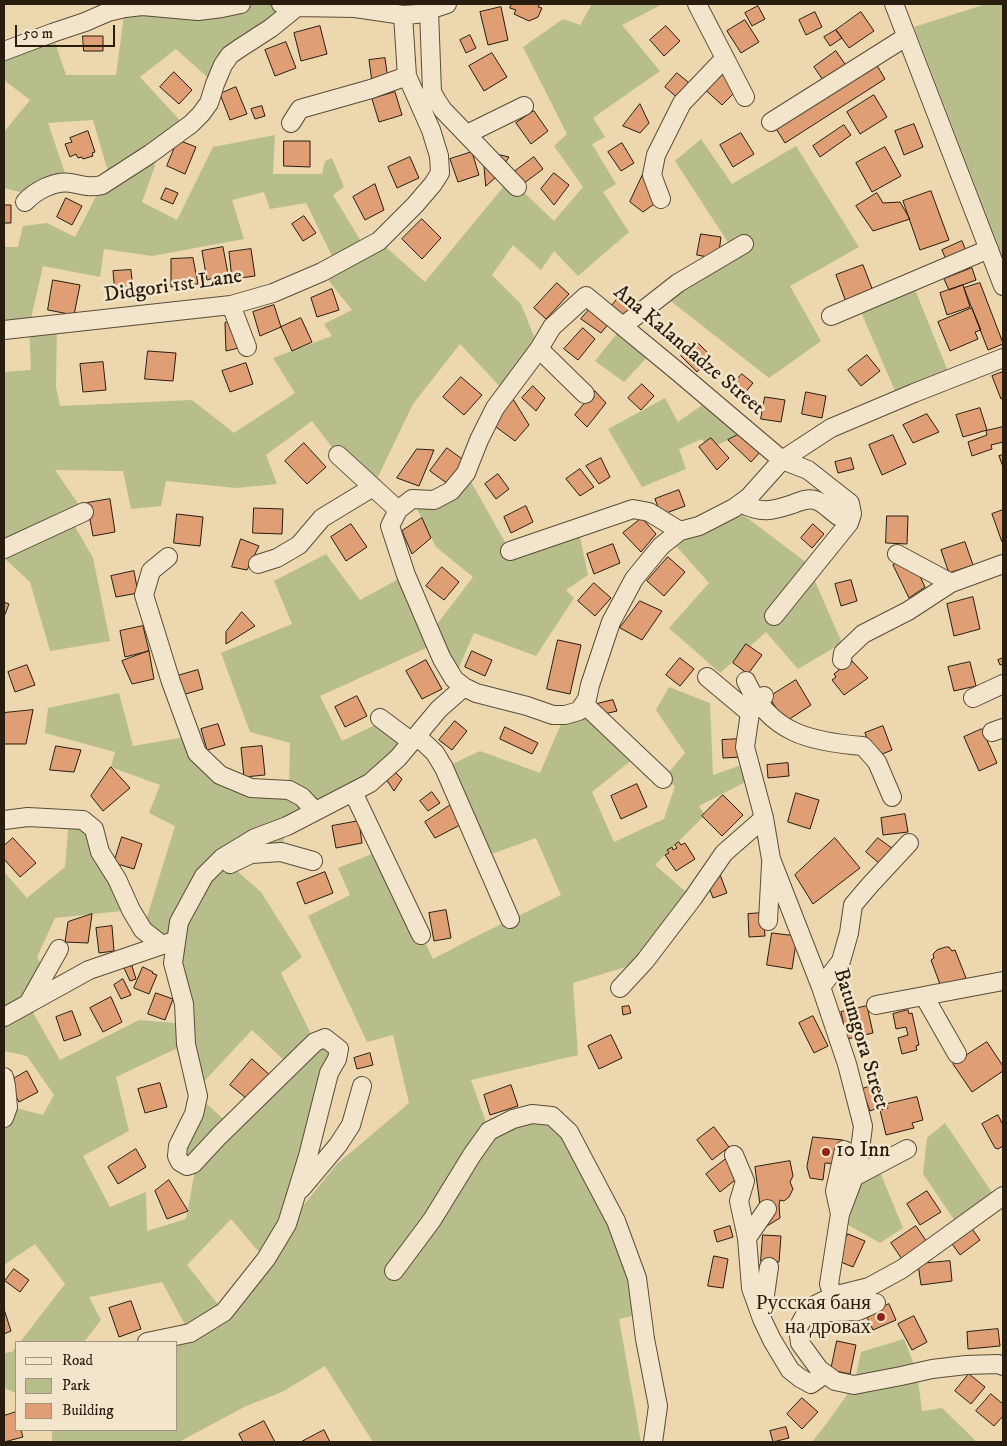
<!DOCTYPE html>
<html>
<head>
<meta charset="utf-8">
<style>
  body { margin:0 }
  #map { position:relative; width:1007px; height:1446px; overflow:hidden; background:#ecd7af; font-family:"IM FELL DW Pica",serif }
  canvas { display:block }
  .frame { position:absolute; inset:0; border:5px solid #291d0f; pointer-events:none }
  .legend { position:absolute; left:15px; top:1341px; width:162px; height:90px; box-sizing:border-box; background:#f3e5cb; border:1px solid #a29580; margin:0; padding:6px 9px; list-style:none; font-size:15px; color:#291d0f }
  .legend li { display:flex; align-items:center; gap:10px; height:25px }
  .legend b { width:25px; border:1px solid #a29580 }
  .scale { position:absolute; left:15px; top:25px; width:100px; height:22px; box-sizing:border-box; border:2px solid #291d0f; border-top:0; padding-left:6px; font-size:15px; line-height:18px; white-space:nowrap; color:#291d0f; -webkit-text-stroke:4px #f3e5cb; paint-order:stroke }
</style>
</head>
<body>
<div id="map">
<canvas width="1007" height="1446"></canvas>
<div class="frame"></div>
<ul class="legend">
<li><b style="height:6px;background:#f3e5cb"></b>Road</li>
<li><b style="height:14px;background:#b7be8b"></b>Park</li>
<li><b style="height:14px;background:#e09e75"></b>Building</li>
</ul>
<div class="scale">50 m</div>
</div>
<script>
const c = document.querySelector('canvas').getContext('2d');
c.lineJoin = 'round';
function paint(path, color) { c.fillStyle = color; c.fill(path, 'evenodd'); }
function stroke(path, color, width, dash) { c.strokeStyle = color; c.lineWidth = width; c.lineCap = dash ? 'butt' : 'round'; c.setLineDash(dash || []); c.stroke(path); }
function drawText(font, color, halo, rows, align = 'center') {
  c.font = font + ' "IM FELL DW Pica",serif'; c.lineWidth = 5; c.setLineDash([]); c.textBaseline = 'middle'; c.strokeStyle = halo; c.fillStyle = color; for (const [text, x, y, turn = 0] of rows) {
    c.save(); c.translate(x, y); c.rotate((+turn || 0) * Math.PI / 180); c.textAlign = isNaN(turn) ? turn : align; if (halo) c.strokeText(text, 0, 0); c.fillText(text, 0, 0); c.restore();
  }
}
paint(new Path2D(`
  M241 4H274L281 19 240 48 215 84 176 49 140 77 186 127 150 154 155 166 142 202 177 220 213 147 275 135 273 174H322L325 161 332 158 344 187 333 195 365 248 379 241 425 282 510 179 554 221 583 187 554 146 567 134 523 47 563 19 580 25 592 4H663L622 25 660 71 593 118 605 137 592 144 616 184 603 192 629 232 578 276 554 251 541 270 513 245 492 275 521 304 539 349 506 393 460 344 413 404 373 487 338 455 312 421 266 455 277 484 237 488 166 481 161 506 131 509 123 471 55 470 84 512 70 518 93 558 110 641 50 651 30 582 4 558V372L31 370 29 328 4 330V247H18L23 226 47 223 75 237 102 185 110 179 93 120 48 123 68 182 32 195 4 188V132L30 100 4 80V51L52 33 66 75H116L125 8ZM264 192 270 209 306 203 336 264 322 272 352 310 324 324 332 336 273 358 295 393 234 433 192 400 60 406 56 387 57 325 29 327 43 266 100 277 104 249 152 256 244 239 232 200Z
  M986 4H1003V257L914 27Z
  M701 139 732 184 796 146 859 247 790 286 821 341 769 378 663 295 733 250 675 161Z
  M912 282 951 379 899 400 858 305Z
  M623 326 653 351 624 382 595 361Z
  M665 398 678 422 711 399 747 430 710 449 702 439 679 449 686 469 642 487 608 429Z
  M466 473 510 551 578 528 588 575 566 590 574 598 536 656 474 633 454 679 435 644 320 696 342 741 377 724 407 748 398 758 287 826 281 852 230 865 261 892 302 957 281 973 315 1042 333 1044 289 1223 337 1164 409 1103 393 1035 367 1042 308 916 350 895 338 868 381 850 433 959 473 938 561 895 536 838 483 857 444 768 480 751 540 773 565 715 578 711 638 755 592 792 614 842 664 819 675 786 663 779 685 753 656 710 669 687 710 703 713 775 750 762 753 778 699 806 705 815 655 865 693 898 645 961 573 983 578 1055 471 1080 489 1131 552 1116 616 1221 641 1314 619 1319 641 1442H373L325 1366 282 1392 246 1406 179 1442H52V1430H176V1342L189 1332 162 1282 89 1297 101 1320 84 1342H20L65 1284 35 1244 4 1265V1077L8 1106 43 1115 54 1095 27 1056 4 1051V872L27 898 65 867 69 819 83 820 131 910 55 918 37 957 55 989 28 1004 60 1060 139 1020 185 1024 176 940 143 930 175 826 149 813 160 785 111 767 115 752 45 733 48 708 119 693 133 746 191 736 220 775 289 790 290 743 250 732 221 653 292 624 274 581 326 554 360 600 406 575 431 632 473 577 436 547 412 499H434ZM252 1030 290 1066 230 1125 198 1096 180 1162 197 1160 186 1219 147 1231 146 1192 110 1207 83 1156 129 1131 116 1077 186 1044 196 1090ZM231 1219 265 1259 224 1312 187 1265Z
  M734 508 807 563 842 643 798 669 766 632 720 673 669 628 709 583 670 539Z
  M945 1123 997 1200 959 1227 923 1174 927 1138Z
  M877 1165 903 1228 880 1243 841 1221 854 1177Z
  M904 1339 917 1372 922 1411 942 1408 977 1442H812L827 1423 854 1385 861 1352Z
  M16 1347V1393L4 1388V1353L12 1352Z`), '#b7be8b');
const building = new Path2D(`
  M512 4H540L538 7 542 8 538 17 529 21 514 14 516 10 510 8Z
  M758 6 765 19 752 26 745 13Z
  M501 7 508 40 488 45 480 12Z
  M815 12 822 27 806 35 799 20Z
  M861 12 874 31 849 48 836 30Z
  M745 20 759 42 741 53 727 31Z
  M320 26 327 54 301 61 294 33Z
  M666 26 680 41 664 56 650 40Z
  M836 30 842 38 830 46 824 37Z
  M470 35 476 48 466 53 460 40Z
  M83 36H103V51H84Z
  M286 42 296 68 275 76 265 50Z
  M836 51 847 67 825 83 814 67Z
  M492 53 507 77 484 91 469 66Z
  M385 58 388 80 372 82 369 60Z
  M875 62 885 79 785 143 775 127Z
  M721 63 740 87 722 105 700 85Z
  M174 72 192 90 179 104 160 87Z
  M677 73 693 86 680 100 665 87Z
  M236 87 247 114 230 120 220 94Z
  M395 92 402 115 379 122 372 99Z
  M874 95 887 117 860 134 847 112Z
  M640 104 649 123 640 133 623 126Z
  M262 106 265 116 255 119 251 109Z
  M534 111 548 131 531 144 516 123Z
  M914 124 923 147 904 155 895 131Z
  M844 125 851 135 820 157 813 146Z
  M88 131 95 152 92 153 93 156 83 159 82 157 78 158 76 154 70 157 65 144 72 142 70 138Z
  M741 133 754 154 733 167 720 145Z
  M178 140 196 147 185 174 167 166Z
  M284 141H310V167L284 166Z
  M622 143 634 163 621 171 608 152Z
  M885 147 901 176 872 192 856 163Z
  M483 151 509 157 495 178 486 186Z
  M472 152 479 175 458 182 450 159Z
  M410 157 419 178 397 188 388 167Z
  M534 157 543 169 523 184 514 172Z
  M644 172 661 199 643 212 630 202Z
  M554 173 569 185 554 205 541 189Z
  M375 184 384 210 365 220 353 197Z
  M166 188 178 193 173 204 161 199Z
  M931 191 949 240 920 250 903 201Z
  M877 193 883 203 900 202 910 219 873 231 856 206Z
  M66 198 82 206 72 225 57 217Z
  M4 205H11V223H4Z
  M304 216 316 233 303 241 292 224Z
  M422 219 441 238 422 259 402 239Z
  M701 234 721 237 718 259 697 255Z
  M962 241 967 253 947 262 942 250Z
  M223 247 228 274 207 280 202 251Z
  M251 249 255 276 232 279 229 252Z
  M193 258 198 284 171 287V259Z
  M863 265 873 291 846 302 836 275Z
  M972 268 976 280 949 290 944 279Z
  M131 270 133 291 115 293 113 271Z
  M53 280 80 285 74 315 48 310Z
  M557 283 569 294 546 319 534 308Z
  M980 283 1003 343V344L988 350 964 288Z
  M963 285 970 307 947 315 940 293Z
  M332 289 339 310 317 317 311 298Z
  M622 293 637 306 625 320 610 308Z
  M595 303 613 318 601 333 581 319Z
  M274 305 281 327 260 336 253 312Z
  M972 308 981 330 975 332 978 339 950 351 938 322Z
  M241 318 243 347 226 351 225 323Z
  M301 318 312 342 292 351 281 327Z
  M583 328 595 339 578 360 564 349Z
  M696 341 712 357 697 372 681 356Z
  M148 351 176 353 173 381 145 379Z
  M867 355 880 371 861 386 848 370Z
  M103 362 106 390 83 392 80 364Z
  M246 363 253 384 230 392 222 371Z
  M1003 372V398L1001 399 992 376Z
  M742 374 753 383 740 399 729 389Z
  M461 377 482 395 464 415 443 397Z
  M642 384 654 396 641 410 628 398Z
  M533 386 545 398 536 411 522 398Z
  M595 391 606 403 587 427 575 415Z
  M806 392 826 396 822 418 802 414Z
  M765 397 785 400 781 422 761 419Z
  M513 399 529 425 515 441 488 421Z
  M980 408 987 430 963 437 956 415Z
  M927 414 939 432 913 443 903 425Z
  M1003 427V442L991 445 992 449 972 456 968 442 987 435 986 431Z
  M745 431 762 450 751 462 728 440Z
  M893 435 906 464 882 475 869 445Z
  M711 438 729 458 717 470 699 447Z
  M304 443 326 467 307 484 285 461Z
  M447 448 465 461 448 484 430 471Z
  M417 449 434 450 419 486 397 478Z
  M1003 455V467L999 456Z
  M601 458 610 477 599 484 586 466Z
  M851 458 854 469 838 473 835 462Z
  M580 469 594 487 580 496 566 479Z
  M498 474 509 489 496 499 485 484Z
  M679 490 685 506 661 515 655 499Z
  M110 499 115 532 93 536 87 503Z
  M526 506 533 522 511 533 504 517Z
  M254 508 283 509 282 534 253 533Z
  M1003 510V542H1002L992 514Z
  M177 514 203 517 200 546 174 543Z
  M887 516H908L907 544 886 543Z
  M422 518 431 538 412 554 402 531Z
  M642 518 656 534 641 552 623 533Z
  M351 524 367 547 346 561 331 537Z
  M813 524 824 534 812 548 801 538Z
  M241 539 259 546 247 570 232 567Z
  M965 542 973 565 949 573 941 550Z
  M613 544 620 563 594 574 587 554Z
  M668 557 685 572 664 596 647 581Z
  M911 557 925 587 909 598 893 565Z
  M442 567 459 582 444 600 426 586Z
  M134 571 138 593 116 597 111 576Z
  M851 580 857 601 841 606 835 584Z
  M594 583 611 598 595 616 578 601Z
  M973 597 980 629 954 636 947 604Z
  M640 601 662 611 642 640 620 628Z
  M4 602 9 604 4 617Z
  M242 612 255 626 226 644V632Z
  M143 626 149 651 125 657 120 631Z
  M558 640 581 645 570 694 547 689Z
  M746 644 762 655 748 674 733 663Z
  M149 651 154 679 132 684 122 661Z
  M472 651 492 660 485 676 465 667Z
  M680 658 694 669 680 686 666 675Z
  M1003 658V664L1000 665 998 660Z
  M426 660 442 689 422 699 406 671Z
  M852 661 868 678 844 695 832 680 836 677 834 674 839 670 838 668 844 663 846 666Z
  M970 662 976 686 954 691 948 667Z
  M27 665 35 685 15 692 8 672Z
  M198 670 203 689 182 695 177 676Z
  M796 680 811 705 785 722 769 697Z
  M357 696 367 716 345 727 335 707Z
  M613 700 617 711 600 715 597 704Z
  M33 710 26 744H4V713Z
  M455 721 467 731 452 750 439 740Z
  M218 724 225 745 207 750 201 729Z
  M883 726 892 750 875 757 865 733Z
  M505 727 538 743 532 754 500 739Z
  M982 729 997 763 979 771 964 737Z
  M741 739 742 757 723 758 722 740Z
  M56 746 81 750 74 772 50 770Z
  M262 746 265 775 244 777 241 748Z
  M788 763 789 776 768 778 767 765Z
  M111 767 130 788 103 811 91 796Z
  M394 771 402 779 394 791 386 779Z
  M637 784 647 807 621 819 611 796Z
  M432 792 440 803 428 811 420 801Z
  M796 793 819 800 810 829 788 822Z
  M723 795 743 815 722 836 702 816Z
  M452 804 460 825 435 838 425 822Z
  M905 814 908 832 883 835 881 818Z
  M359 821 362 843 336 848 332 826Z
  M122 837 142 844 134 869 114 863Z
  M13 838 36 863 20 877 4 859V846Z
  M835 838 860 868 813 904 795 875Z
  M878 838 893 849 880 864 866 852Z
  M679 842 681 845 685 843 695 859 676 871 665 855 669 853 667 850 672 847 673 850 677 848 675 845Z
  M325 872 333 893 305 904 297 883Z
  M719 872 727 893 713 898 705 877Z
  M446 910 451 938 434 941 429 913Z
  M763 913 765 936 749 937 748 914Z
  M92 914 88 943 65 942 68 922Z
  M112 926 114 951 99 953 96 928Z
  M772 933 797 936 792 969 767 965Z
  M946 947H949L952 951 955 950 966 978 941 987 931 960 934 958 933 954 937 950Z
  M132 966 136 979 130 981 124 968Z
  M143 967 153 972 152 973 157 975 149 994 134 988Z
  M123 979 131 995 121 999 114 985Z
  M156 993 173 999 165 1020 148 1014Z
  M111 997 122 1022 103 1032 90 1008Z
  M629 1006 631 1013 623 1015 622 1007Z
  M867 1006 873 1033 847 1039 841 1012Z
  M908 1010 909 1014 912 1013 919 1045 916 1046 917 1050 902 1054 898 1038 908 1035 906 1027 896 1029 893 1014Z
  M72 1011 81 1035 64 1041 56 1017Z
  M813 1016 828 1046 814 1053 799 1023Z
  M611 1035 622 1058 599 1069 588 1046Z
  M987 1042 1003 1066V1071L972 1092 953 1064Z
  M370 1053 373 1065 357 1069 354 1058Z
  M252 1059 272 1077 251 1102 230 1085Z
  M27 1071 38 1092 19 1102 8 1082Z
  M160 1083 167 1107 145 1113 138 1089Z
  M877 1084 885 1105 870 1111 862 1089Z
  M511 1085 518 1106 490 1115 484 1095Z
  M917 1097 923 1120 912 1123 914 1128 886 1135 880 1110 888 1108 887 1104Z
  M998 1115 1003 1125V1146L998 1149 995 1148 982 1124Z
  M714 1127 729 1147 712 1160 697 1140Z
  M813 1137 843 1140 839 1164 825 1163 823 1180 810 1178 807 1167Z
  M136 1149 146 1167 118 1184 108 1167Z
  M726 1159 739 1177 720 1192 706 1174Z
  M790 1161 793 1176 790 1182 793 1189 789 1197 784 1201 780 1200 779 1205 780 1218 754 1234 760 1205 755 1167Z
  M169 1180 188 1211 167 1219 155 1191Z
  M927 1191 941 1212 920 1225 907 1204Z
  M730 1226 733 1237 717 1242 714 1231Z
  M916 1226 929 1245 904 1262 891 1243Z
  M970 1226 980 1240 960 1255 950 1241Z
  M848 1234 865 1241 853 1267 836 1260Z
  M763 1235 781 1236 779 1262 761 1261Z
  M714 1256 728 1259 723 1288 708 1286Z
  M950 1261 952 1281 921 1285 918 1264Z
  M14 1269 29 1280 20 1292 5 1281Z
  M865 1292 868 1301 854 1305 851 1296Z
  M131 1301 141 1329 119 1337 109 1308Z
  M889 1304 896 1320 873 1330 866 1315Z
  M4 1309 11 1331 4 1334Z
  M914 1316 927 1342 912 1350 898 1324Z
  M998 1329 1000 1346 968 1349 967 1332Z
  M837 1341 856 1345 850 1374 831 1370Z
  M969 1374 985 1387 971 1404 955 1391Z
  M991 1394 1003 1404V1416L994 1426 976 1411Z
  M802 1398 818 1412 802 1429 787 1414Z
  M16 1412V1430H21L23 1437 4 1442V1416Z
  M264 1421 275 1442H243L239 1434Z
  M786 1427 789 1438 773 1442 770 1431Z
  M324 1430 330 1442H301Z`);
paint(building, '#e09e75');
stroke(building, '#291d0f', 1);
const minor = new Path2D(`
  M281 4 297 7 355 8 403 15 417 14 447 4
  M697 4 745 97
  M894 4 1003 286
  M429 10 432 92 437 101 443 110 517 187
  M4 51 52 33 85 22 108 12 125 8 142 6 198 11 222 8 241 4
  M771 122 906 37
  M291 123 300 109 371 89 407 76
  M467 134 524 106
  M661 199 652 175 656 155 682 103 725 58
  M25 202C35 191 55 180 71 183 82 185 90 188 102 185L150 154 191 124 201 114 209 103 215 84 223 65 230 55 240 48 271 28 297 7
  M231 305 247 347
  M831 316 989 249
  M623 326 678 283 744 244
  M4 330 231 305 273 293 322 272 379 241 415 205 433 184 440 173 439 156 431 130 407 76 403 15
  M539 349 585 394
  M338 455 398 510
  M741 503C761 514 772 511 793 504 801 501 807 498 815 500 823 502 831 511 838 516
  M4 549 84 512
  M510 551 633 509 649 512 680 531
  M897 554 951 583
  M168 557 151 571 144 595 171 682 197 753 220 775 251 788 289 790 302 797 315 811
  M258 564 277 558 299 545 322 518 373 487
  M774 616 849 523 852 514 850 503 808 470 782 460 677 371 586 296 552 327 539 349 495 408 479 440 466 473 451 491 434 500 412 499 398 510 390 526 406 575 435 643 442 659 454 679 464 687 476 693 527 706 553 715H565L579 711 587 699 590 685 611 622 634 579 661 546 680 531 699 526 734 508 749 497 782 460 831 428 914 393 1003 358
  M842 660 843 653 863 634 908 611 951 583 1003 564
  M707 677 750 713
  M746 681C770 733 810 742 863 746L877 762 892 797
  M764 696 750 713 745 747 764 818 771 859 821 987 847 1064 863 1126 858 1166 854 1177 840 1214 829 1284 833 1296
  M973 698 1003 684
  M584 704 663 779
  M380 718 412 742
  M992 732 1003 728
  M417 736 435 753 444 768 510 919
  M353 792 421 935
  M4 820 28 817 83 820 94 829 100 852 117 879 131 910 143 930 162 945
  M230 864 251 854 281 852 313 861
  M768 921 771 864
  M821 987 841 961 849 933 853 905 870 885 909 843
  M620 988 645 961 693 898 724 853 764 818
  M924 996 957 1054
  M28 1004 59 949
  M876 1005 1003 981
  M4 1017 89 970 171 942
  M4 1077 6 1086 8 1107 4 1118
  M734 1155 745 1181 739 1201 747 1238 751 1288 762 1319 772 1340 790 1370 800 1378 811 1384 825 1374
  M854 1177 907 1149
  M301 1189 338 1145 351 1125 362 1086
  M1003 1196 902 1269 869 1287 833 1296 815 1305 806 1313 798 1328 800 1343 819 1369 835 1381 854 1385 901 1376 932 1369 966 1365 998 1364 1003 1366
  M840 1214 835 1191 844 1150
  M747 1238 767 1209
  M394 1271 432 1220 472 1155 489 1131 513 1119 532 1114 552 1116 569 1132 616 1221 637 1278 645 1339 658 1406 653 1442
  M806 1313 858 1311 876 1303
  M762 1316 769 1267
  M147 1342 190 1333 224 1312 266 1259 287 1224 308 1156 329 1073 337 1059 339 1049 325 1038 315 1042 219 1136 193 1164 187 1166 180 1162 177 1156 178 1146 194 1114 198 1096 186 1044 184 1004 173 963 179 922 204 876 222 858 255 838 287 826 370 783 398 758 439 709 464 687`);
stroke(minor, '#5a4c37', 20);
stroke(minor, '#f3e5cb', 18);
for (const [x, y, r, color] of [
  [826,1152,5,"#8f2418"],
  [881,1317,5,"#8f2418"]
]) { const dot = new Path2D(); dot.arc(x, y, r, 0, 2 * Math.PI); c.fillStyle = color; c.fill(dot); stroke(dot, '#f3e5cb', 2); }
drawText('21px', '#291d0f', '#f3e5cb', [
  ["Didgori 1st Lane",173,287,-8],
  ["Ana Kalandadze Street",688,351,40],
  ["Batumgora Street",860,1039,73]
]);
drawText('21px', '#291d0f', '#f3e5cb', [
  ["10 Inn",836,1152],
  ["Русская баня",871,1305,"right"],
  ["на дровах",871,1329,"right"]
], 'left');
</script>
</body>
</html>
